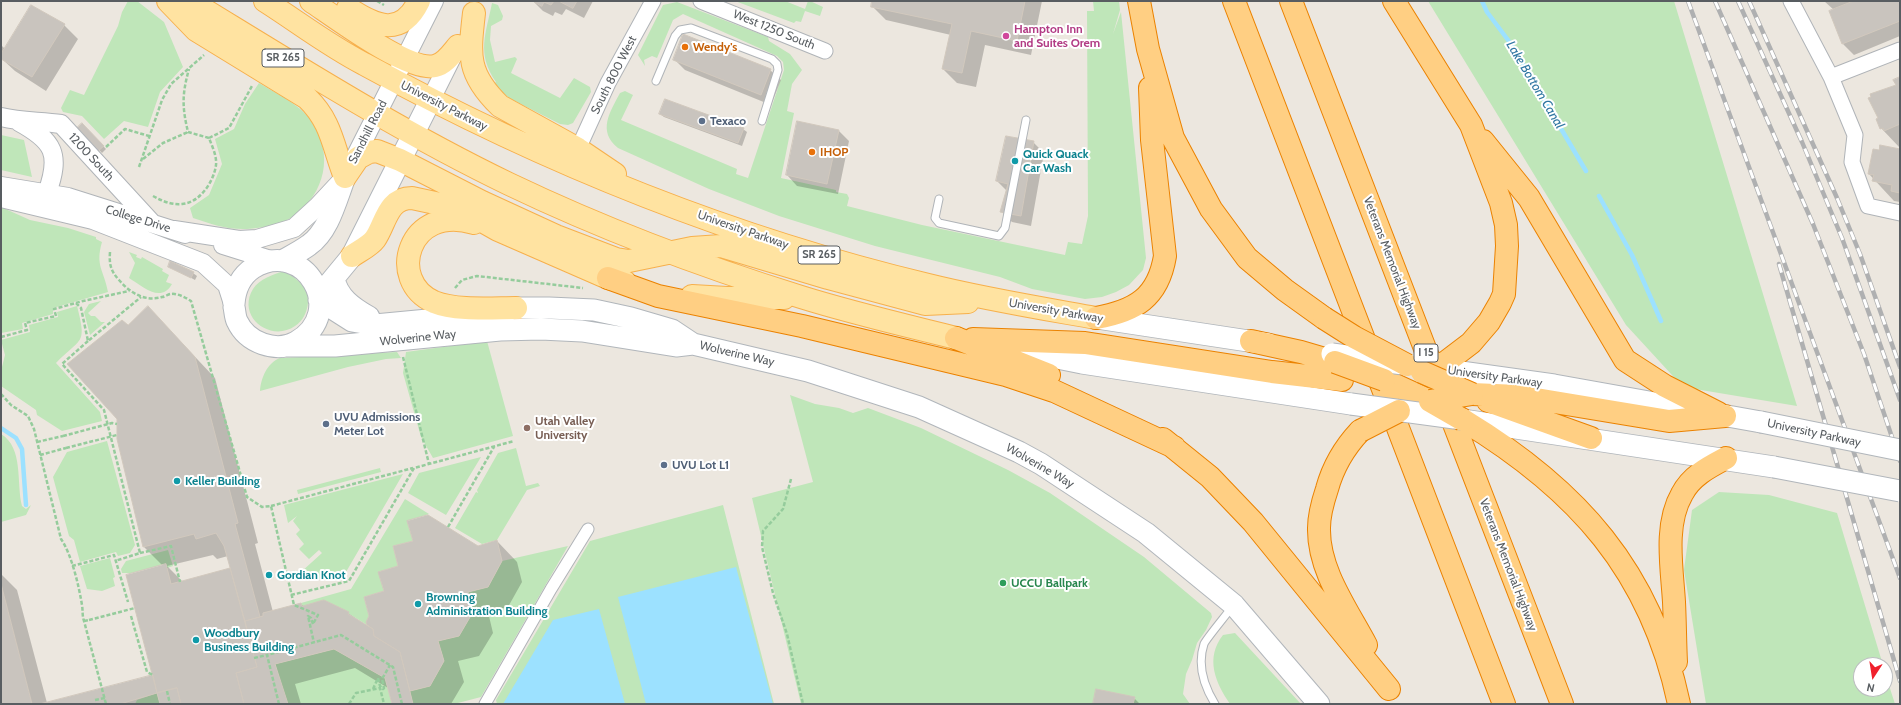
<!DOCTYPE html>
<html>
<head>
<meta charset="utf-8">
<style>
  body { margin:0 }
  #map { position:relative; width:1901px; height:705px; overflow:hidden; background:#ece7df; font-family:Cabin,sans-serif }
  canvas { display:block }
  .frame { position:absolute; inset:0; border:2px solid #585d61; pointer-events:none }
  .north { position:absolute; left:1853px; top:657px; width:40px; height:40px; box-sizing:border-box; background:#fff; border:1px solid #bcbec0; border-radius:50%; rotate:192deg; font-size:11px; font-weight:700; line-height:16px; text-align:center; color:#585d61 }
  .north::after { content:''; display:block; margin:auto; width:14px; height:18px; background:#f0202c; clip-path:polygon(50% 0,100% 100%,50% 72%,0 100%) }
</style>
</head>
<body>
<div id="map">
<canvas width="1901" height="705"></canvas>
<div class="frame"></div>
<div class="north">N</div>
</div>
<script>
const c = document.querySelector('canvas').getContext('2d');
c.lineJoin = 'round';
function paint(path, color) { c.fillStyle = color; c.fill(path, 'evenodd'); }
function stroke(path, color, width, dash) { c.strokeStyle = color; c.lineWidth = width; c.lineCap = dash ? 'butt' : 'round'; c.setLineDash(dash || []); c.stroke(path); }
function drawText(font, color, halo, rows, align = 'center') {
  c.font = font + ' Cabin,sans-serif'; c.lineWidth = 4; c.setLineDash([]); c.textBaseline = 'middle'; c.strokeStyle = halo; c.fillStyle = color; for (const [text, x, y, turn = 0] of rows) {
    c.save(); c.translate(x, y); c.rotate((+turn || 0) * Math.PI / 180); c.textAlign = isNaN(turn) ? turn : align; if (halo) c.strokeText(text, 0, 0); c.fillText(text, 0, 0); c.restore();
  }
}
paint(new Path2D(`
  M128 1H137L164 22 183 67 160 92 148 127 124 121 104 139 82 116 63 112 61 108 70 90 84 95 118 26 122 12Z
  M735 1H785L805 9 808 1H810L823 7 820 16 805 11 801 22 796 21 794 23Z
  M1093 1H1119L1120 10 1113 34 1121 12 1146 258 1143 270 1129 285 1116 292 1102 297 1085 299 1032 289 1000 277 875 246 779 216 709 189 618 148C597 131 610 112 620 93L625 91 633 95 621 120 737 169 736 174 748 178 784 70 783 62 777 56 683 14 673 20 657 58 652 56 644 60 645 66 638 55 663 5 677 2 768 37 769 41 790 54 802 70 792 84 787 111 794 113 781 178 836 190V192L847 194 849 198 847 206 922 225 1065 255 1068 242 1082 244 1088 216 1087 11H1094Z
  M1428 1H1674L1797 406 1683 387 1626 325Z
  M492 3 498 5 503 16 502 20 491 26 490 40 495 62 515 57 517 59 511 73 560 98 574 78 590 87 591 92 573 123 568 125 560 124 509 98 493 84 496 82C476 53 486 34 492 3Z
  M259 83C277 94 300 104 312 122 334 155 325 193 294 216 281 225 262 228 247 229 228 230 211 224 193 218L190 208 209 195 222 164 215 139 234 129 245 104Z
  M1 135 24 140 32 177 1 170Z
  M1 207 30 220 68 228 96 237V239L102 242C95 266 104 270 108 292L53 308V314L22 323 23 329 1 333Z
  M129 252 137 255 136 257 141 259 142 257 163 269 162 271 169 275 166 282 172 284C161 304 142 286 129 278L135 263Z
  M284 271C297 279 309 286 308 303 307 312 303 321 295 326 271 343 236 317 253 289 259 279 274 274 284 271Z
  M101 301 88 313 91 316H95L101 322H105L90 335 84 312 89 304Z
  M77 306C87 345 82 337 56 363L100 412 102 421 62 431 37 415 36 410 1 386V371L5 355 1 340 30 332 29 325 58 317 57 312Z
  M487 341 513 436 433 458 421 437 403 373 406 352Z
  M397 352 401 358 386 359 348 367 260 391C261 378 267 363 280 358Z
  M790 395 815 404 839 408 853 413 868 408 921 428 1008 470 1050 493 1144 557 1211 613 1212 617 1206 630 1197 643 1192 660 1186 674 1183 694 1190 704H801L752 498 813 482Z
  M1 434C24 448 16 483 22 506L26 509 31 505 26 515 1 522Z
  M107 441 135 545 130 553 118 556 116 552 80 562 74 540 69 536 53 477 67 452Z
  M516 448 526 486 538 483 540 486 527 490 497 540 482 544 455 528 476 492 478 493 477 490 498 453Z
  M481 457 446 515 408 493 419 473Z
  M380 468 381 472 298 494 297 490Z
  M403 474 346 572 315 580 301 572 322 553 319 550 309 559 299 549 304 544 296 534 300 530 293 521 297 516 288 523 284 505Z
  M1719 492 1769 495 1837 513 1883 665H1861V689H1885V673L1895 704H1706L1684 570 1692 510Z
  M405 499 429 514 407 521 413 541 393 546 398 566 379 572 384 591 364 597 369 616 366 622 367 625 340 608 302 606 301 603 351 589Z
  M723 505 774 704H497L496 700 590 541Z
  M568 546 481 697 454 704H413L410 691 430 686 444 661 438 641 459 636 473 612 468 592 488 587 502 561Z
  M168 550 173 566 167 568 166 564 132 573H122L121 569 126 561Z
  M110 558 115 577 113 578 115 586 102 591 87 589 80 566Z
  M1235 633 1301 704H1230C1215 682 1205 658 1223 635Z
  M334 649 385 678 392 704 286 703 275 664Z
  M157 693 160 704H135L137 700Z`), '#bfe6b9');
paint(new Path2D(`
  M736 567 773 704H646L618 597Z
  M599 609 625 704H503L553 620Z`), '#9ce1ff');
paint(new Path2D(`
  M533 1H593L584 18 566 9 562 15 555 12 553 16 543 11Z
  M873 1H1042L1031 55 985 45 976 87 957 83 943 69 951 35 886 20 872 6Z
  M1824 1H1900V36L1854 55 1843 44 1830 12 1834 10Z
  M64 25 78 39 46 91 15 71 2 59 1 65V45L5 49Z
  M674 59 770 70 781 80 771 105 685 70Z
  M1900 78V148L1881 128 1879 119Z
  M660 114 743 129 747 132 742 146 664 117Z
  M82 125 106 149 102 153 78 128Z
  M838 130 849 141 838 194 797 186 787 175Z
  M1033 142 1044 153 1031 226 1012 222 1001 211 1007 191 997 181Z
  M1900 150V202L1894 201 1869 174Z
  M169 266 193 273 197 276 195 280Z
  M148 307 215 378 258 543 255 544 273 612 301 604 304 607 348 613 369 627 367 622 385 592 478 547 497 541 517 562 522 582 508 607 488 612 493 633 479 656 458 661 464 682 451 704H393L388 688 355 668 295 684 301 704H1V574L17 590 47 703 153 676 163 566 144 547 128 327ZM213 555 217 559 228 556 231 569 183 582 167 566Z
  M1134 698 1140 704H1094Z`), '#0003');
stroke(new Path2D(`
  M1482 1 1487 12 1511 44 1586 171
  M1599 196 1632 255 1661 321
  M1 428 16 438 22 449 26 505`), '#9ce1ff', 4.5);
const building = new Path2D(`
  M533 1H554L551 5 544 2 542 6Z
  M559 1H577L573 8Z
  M872 1H1025L1017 41 971 31 962 73 942 69 952 24 871 7Z
  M1854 1H1900V21L1842 44 1829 11Z
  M31 5 65 24 32 77 1 59V54Z
  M683 34 771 69 761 95 673 60Z
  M1900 77V124L1884 131 1883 128 1880 129 1876 119 1878 118 1868 98 1871 97 1870 94 1896 85 1893 80Z
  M665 99 744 128 738 143 659 114Z
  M797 121 839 130 827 184 786 175Z
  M82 123 104 146 98 151 77 128Z
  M1006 136 1034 141 1021 216 1000 212 1008 184 996 181Z
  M1880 145 1900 149V193L1891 191 1892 185 1872 181 1874 175 1868 174 1873 149 1879 150Z
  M170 261 194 272 191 278 168 267Z
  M148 306 195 357 238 523 235 524 260 617 245 621 224 546 216 533 196 539 194 534 143 547 117 439V419L67 364 122 320 128 325Z
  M428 515 478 546 497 540 502 561 488 587 468 592 473 612 459 636 438 641 444 661 430 686 410 691 400 652 374 636 373 629 367 625 366 622 369 616 364 597 384 591 378 572 398 566 393 546 413 541 407 521Z
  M166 564 171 584 230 568 257 667 236 673 244 704H181L177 688 157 693 126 575Z
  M1 584 32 704H1Z
  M324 600 349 612 348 614 373 629 374 636 400 652 413 704H392L385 678 334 649 275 664 288 704H244L236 673 257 667 245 621 263 616V613L301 603 302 606Z
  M153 675 157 693 120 704H40Z
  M177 688 181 704H160L157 693Z
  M1096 689 1135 697 1133 704H1093Z`);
paint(building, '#c9c4be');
stroke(building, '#d1c8bd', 1);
const service = new Path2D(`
  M656 81 675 36 680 30 691 28 772 59 777 64 778 70 762 121
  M939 199 935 218 939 223 999 236 1005 228 1026 120
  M1215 704C1204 686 1197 665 1204 644 1206 639 1227 614 1232 607`);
const pedestrian = new Path2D(`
  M485 704 551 589 588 529`);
const minor = new Path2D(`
  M701 1 825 51
  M1791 1 1831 77 1855 135 1852 162 1868 206 1900 213
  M1831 77 1900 50
  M578 149 608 83 653 1`);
const tertiary = new Path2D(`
  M431 99 454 53
  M1 117C21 122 41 121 61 124L151 222
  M19 122C54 141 61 154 47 193
  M1 186 68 197 185 234
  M1 198 93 220 203 263 227 285 234 307
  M174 230 239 240 257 239 294 228 318 206 345 177 434 1
  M223 245 274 261`);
const secondary = new Path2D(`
  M282 261C291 256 301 251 309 245 329 231 336 200 345 177
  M334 278C337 297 353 308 369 317
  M319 296 352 256 431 99
  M319 300 352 321 375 325 449 318 516 308H549L594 310 631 318 672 330 693 344 808 371 919 407 1019 452 1041 464 1146 533 1234 605 1319 704
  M234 307C235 311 235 317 237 321 247 343 276 353 296 342 349 312 304 237 253 268 241 276 235 289 234 304
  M1097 318 1268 344
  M285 346H335L500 330 541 329 582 331 676 346 693 344
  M998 346 1082 363 1351 404
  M1432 368 1554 385 1761 422
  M1463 420 1774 467`);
const primary = new Path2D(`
  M168 1 196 30 307 98C332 122 333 147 345 177
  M190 1C295 65 399 131 509 184 603 229 701 266 801 297 852 313 904 325 956 338
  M265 1C298 22 329 46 364 64 541 161 732 238 928 285 984 299 1040 308 1096 318
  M311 1C335 17 408 72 435 66 445 64 452 53 458 46
  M348 8C375 26 401 38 419 1
  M474 13C469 56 467 74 500 106L578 149 615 174
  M345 177 358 158 369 152 377 151 400 160 482 202 556 236 616 259 629 261 692 248 721 246 828 278 925 304 968 302
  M474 223C408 203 386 281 434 302 456 311 492 308 516 308
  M352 256C359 251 370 246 375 239 386 223 387 198 412 198L449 206 468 213 498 230 608 278 625 282
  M692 296 727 298H784`);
const motorway = new Path2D(`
  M1139 1 1148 49 1173 138 1211 209 1247 258 1285 290 1324 318
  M1234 1 1504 704
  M1291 1 1562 704
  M1394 1 1471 125 1501 203 1506 225 1507 246 1504 294 1500 303 1489 322 1471 343 1446 362 1432 368
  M1483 141 1529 198 1625 360 1665 386 1718 413
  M608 278 658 296 802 326 1006 375 1054 391 1174 447
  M1096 318C1135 311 1158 298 1165 256L1152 140 1150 88
  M956 338 1049 375
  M973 339 1085 343 1272 372 1342 380
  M1251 341 1301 352 1335 362
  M1384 380 1430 401
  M1472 394 1518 396 1669 421 1725 416
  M1488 401 1591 438
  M1463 420C1577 489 1651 571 1679 704
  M1360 431C1344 448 1333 467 1327 489 1323 501 1319 514 1319 528 1318 570 1347 609 1366 645
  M1163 439 1210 477 1253 522 1389 689
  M1676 662C1675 642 1675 622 1674 602 1672 568 1664 525 1682 494 1691 476 1709 467 1726 458`);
stroke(service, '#b0b4b8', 9);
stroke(pedestrian, '#b0b4b8', 13);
stroke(minor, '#b0b4b8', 17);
stroke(tertiary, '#b0b4b8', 20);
stroke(secondary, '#b1b6bb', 23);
stroke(primary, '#f7b04c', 24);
stroke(motorway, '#eb8200', 24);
stroke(new Path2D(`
  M377 1 384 5
  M209 138 229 128 252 86
  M106 147 125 129 149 136
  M143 159 163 143 188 132
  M139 167 162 100 171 84 204 55
  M153 196C162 201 171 205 182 204 200 203 214 181 216 165 217 156 212 146 209 138L188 132C182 107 182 94 189 69
  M110 252C109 265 111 271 119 280 130 293 145 302 162 297 165 297 168 294 171 294 178 293 186 298 191 301L247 497 262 507 271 506 294 605 318 615 313 624
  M455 288 462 280 477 276 583 288
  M76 303 81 308 88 341 141 297
  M1 337 27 330 25 323 56 316 54 309 83 301 129 291
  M88 341 62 364 104 410 140 553 115 561
  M403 357 429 464
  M1 394 11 405 28 416 34 429 61 539C72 555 79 587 82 605 83 611 82 615 84 621L106 704
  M37 442 63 436
  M40 455 66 448
  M791 479 783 509 763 531 762 547 773 593 787 634 803 704
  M271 506 413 468
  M448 527 494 447
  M140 553 171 546 180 582
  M72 566 114 555 128 602
  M291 595 349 581 414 468 514 441
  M131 616 147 672 153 675
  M84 621 89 620
  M313 624 311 618 308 616 314 643
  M254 658 267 655
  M378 678 380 686 383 689 384 688 382 679 390 665
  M373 689 378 678
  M167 691 170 704
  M95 700 105 698
  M279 704 267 655 341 635 393 667 402 704
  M349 704 356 693 380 688 384 704`), '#95cc9c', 2.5, [4, 2]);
stroke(service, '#fff', 7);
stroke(pedestrian, '#fff', 11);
stroke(minor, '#fff', 15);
stroke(tertiary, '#fff', 18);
stroke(secondary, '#fff', 21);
stroke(primary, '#ffe3a1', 22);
stroke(motorway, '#ffcf83', 22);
const rail = new Path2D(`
  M1688 1 1900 578
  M1715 1 1813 224 1864 354 1900 461
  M1738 1 1802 142 1842 238 1900 400
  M1749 1 1837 198 1860 254 1900 367
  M1779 264 1900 681`);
stroke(rail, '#afb0b1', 4.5);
stroke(rail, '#fff', 3, [9]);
const secondaryBridge = new Path2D(`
  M1332 354 1403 364
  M1351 404 1462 419
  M1761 422 1900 450
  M1774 467 1900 491`);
const motorwayBridge = new Path2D(`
  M1324 318 1354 337 1407 365
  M1335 362 1384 380
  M1422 372 1472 394
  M1430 401 1472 394
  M1430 401 1463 420
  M1360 431 1399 411`);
stroke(secondaryBridge, '#b1b6bb', 23, []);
stroke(motorwayBridge, '#eb8200', 24, []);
stroke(new Path2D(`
  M63 436 112 423 117 424
  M66 448 117 435
  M89 620 135 608`), '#95cc9c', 2.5, [4, 2]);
stroke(secondaryBridge, '#fff', 21);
stroke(motorwayBridge, '#ffcf83', 22);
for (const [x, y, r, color] of [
  [1006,36,4,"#d1479c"],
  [685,47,4,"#e8710a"],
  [702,121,4,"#5c6f8a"],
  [812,152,4,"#e8710a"],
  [1015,161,4,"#0f9aa8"],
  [326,424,4,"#5c6f8a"],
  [527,428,4,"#8d6e63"],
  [664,465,4,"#5c6f8a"],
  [177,481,4,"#0f9aa8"],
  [269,575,4,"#0f9aa8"],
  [1003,583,4,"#2e9e5b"],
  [418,604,4,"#0f9aa8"],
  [196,640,4,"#0f9aa8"]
]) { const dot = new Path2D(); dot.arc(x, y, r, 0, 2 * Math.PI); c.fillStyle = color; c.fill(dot); stroke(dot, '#fff', 1.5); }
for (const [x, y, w] of [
  [283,58,42],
  [819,255,42],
  [1426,353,24]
]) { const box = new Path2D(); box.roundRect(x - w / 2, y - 9, w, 18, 3); c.fillStyle = '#fff'; c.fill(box); stroke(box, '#585d61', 1); }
drawText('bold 11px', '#585d61', null, [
  ["SR 265",283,58],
  ["SR 265",819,255],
  ["I 15",1426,353]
]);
drawText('bold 12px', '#b23c85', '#fff', [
  ["Hampton Inn",1014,29],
  ["and Suites Orem",1014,43]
], 'left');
drawText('12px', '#585d61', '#fff', [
  ["West 1250 South",774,30,22],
  ["South 800 West",614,75,-63],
  ["University Parkway",444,106,27],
  ["Sandhill Road",368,132,-63],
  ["1200 South",91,157,47],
  ["College Drive",138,219,17],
  ["University Parkway",743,230,19],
  ["Veterans Memorial Highway",1392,263,69],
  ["University Parkway",1056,311,10],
  ["Wolverine Way",418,338,-6],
  ["Wolverine Way",737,354,13],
  ["University Parkway",1495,377,8],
  ["University Parkway",1814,433,12],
  ["Wolverine Way",1040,466,30],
  ["Veterans Memorial Highway",1508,565,69]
]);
drawText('bold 12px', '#c56008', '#fff', [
  ["Wendy's",693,47],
  ["IHOP",820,152]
], 'left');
drawText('bold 12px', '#4e5e75', '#fff', [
  ["Texaco",710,121],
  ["UVU Admissions",334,417],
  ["Meter Lot",334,431],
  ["UVU Lot L1",672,465]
], 'left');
drawText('bold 12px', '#0d838f', '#fff', [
  ["Quick Quack",1023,154],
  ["Car Wash",1023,168],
  ["Keller Building",185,481],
  ["Gordian Knot",277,575],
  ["Browning",426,597],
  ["Administration Building",426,611],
  ["Woodbury",204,633],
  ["Business Building",204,647]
], 'left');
drawText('bold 12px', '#785e54', '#fff', [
  ["Utah Valley",535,421],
  ["University",535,435]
], 'left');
drawText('bold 12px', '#27864d', '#fff', [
  ["UCCU Ballpark",1011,583]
], 'left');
drawText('italic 13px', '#3278a3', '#fff', [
  ["Lake Bottom Canal",1535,85,59]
]);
</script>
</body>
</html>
